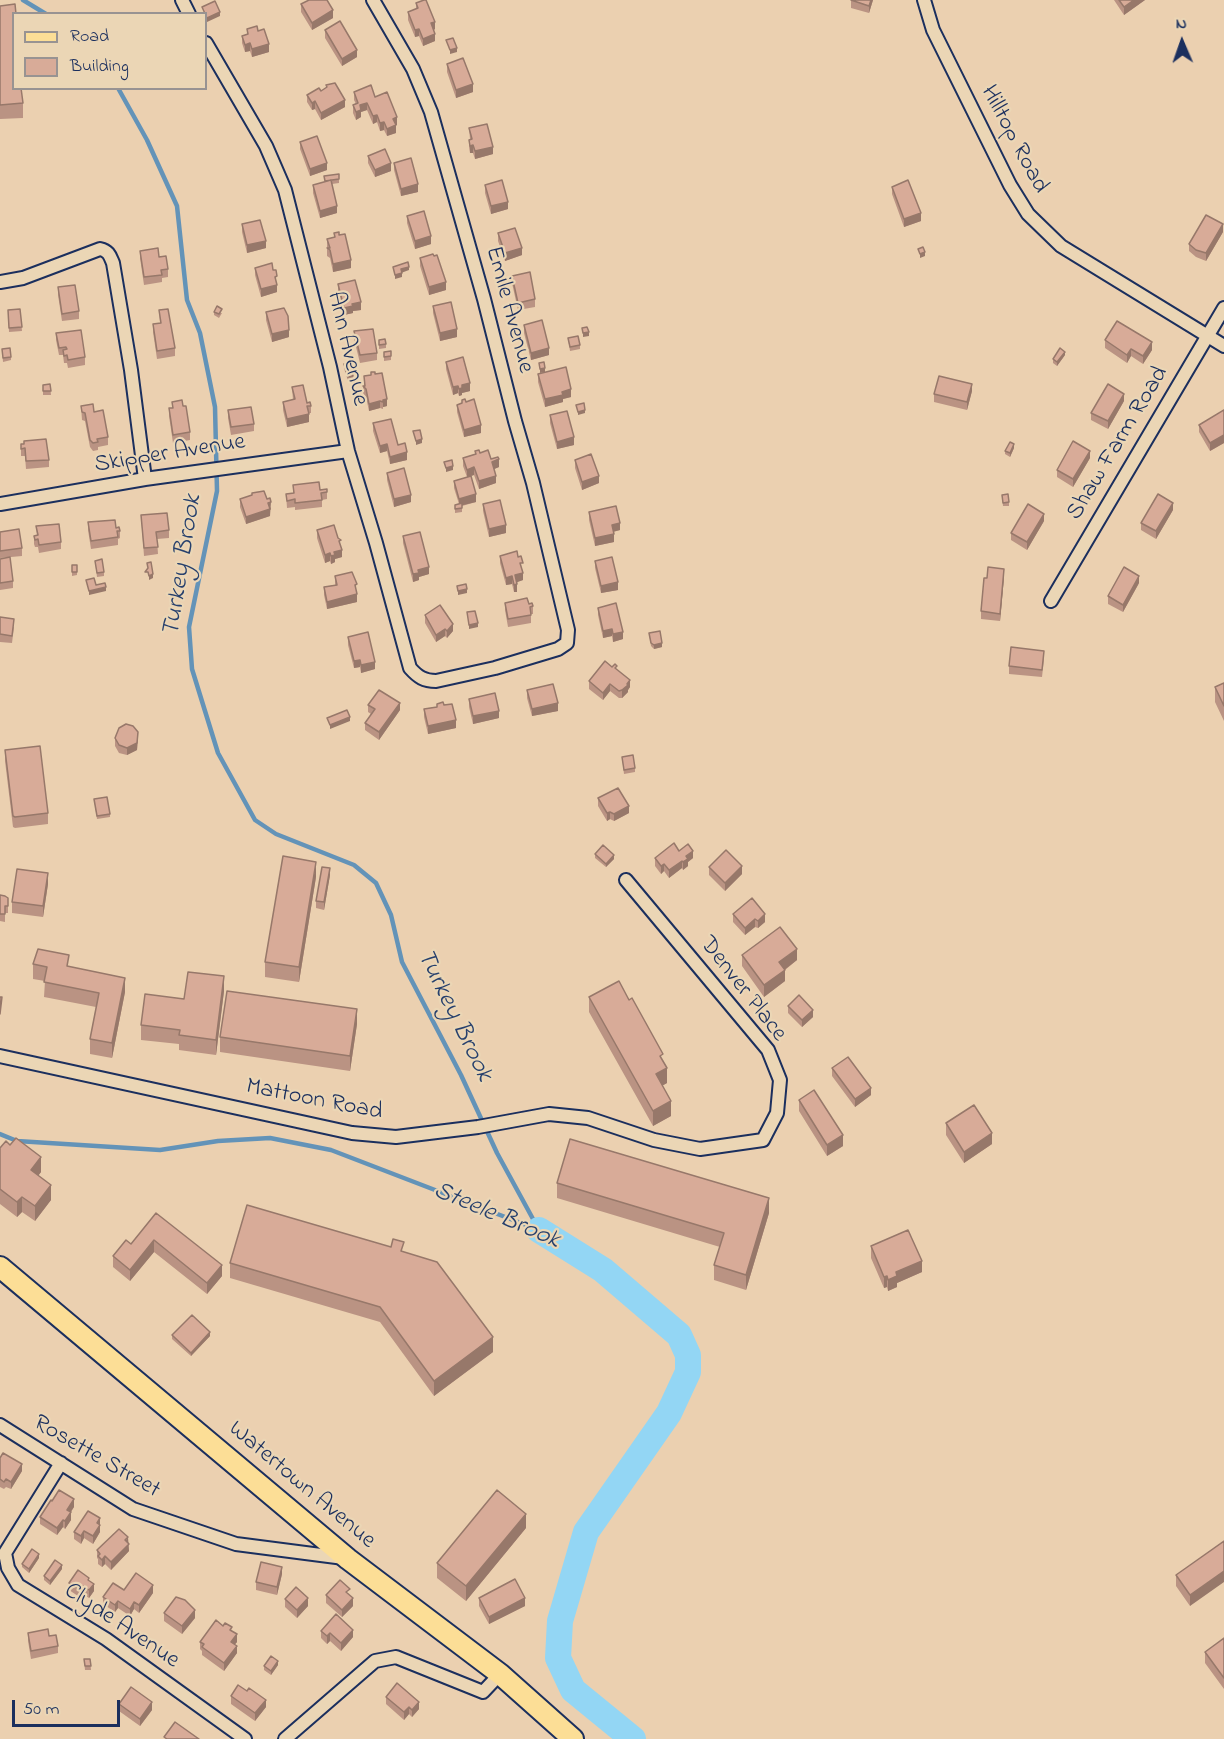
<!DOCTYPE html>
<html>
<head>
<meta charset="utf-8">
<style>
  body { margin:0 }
  #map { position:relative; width:1224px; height:1739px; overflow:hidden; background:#ebd0b0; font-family:"Indie Flower",sans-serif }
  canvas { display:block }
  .legend { position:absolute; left:12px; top:12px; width:195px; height:78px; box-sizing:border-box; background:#ebd6b5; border:2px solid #989392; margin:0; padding:8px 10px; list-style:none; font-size:18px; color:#1b2f5e }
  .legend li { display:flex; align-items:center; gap:12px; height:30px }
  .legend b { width:30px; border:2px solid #989392 }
  .north { position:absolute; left:1152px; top:12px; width:60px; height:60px; -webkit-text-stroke:4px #ebd6b5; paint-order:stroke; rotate:358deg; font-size:16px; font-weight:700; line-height:24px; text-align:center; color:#1b2f5e }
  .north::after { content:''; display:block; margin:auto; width:21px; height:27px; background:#1b2f5e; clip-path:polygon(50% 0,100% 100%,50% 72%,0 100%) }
  .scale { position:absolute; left:12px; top:1700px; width:108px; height:27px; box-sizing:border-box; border:3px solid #1b2f5e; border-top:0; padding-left:8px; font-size:18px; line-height:21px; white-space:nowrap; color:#1b2f5e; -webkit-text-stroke:4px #ebd6b5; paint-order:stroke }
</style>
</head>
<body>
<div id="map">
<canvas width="1224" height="1739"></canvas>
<ul class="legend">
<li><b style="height:8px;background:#fcde96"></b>Road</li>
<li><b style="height:16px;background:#d8ab98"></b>Building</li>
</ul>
<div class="north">N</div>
<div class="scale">50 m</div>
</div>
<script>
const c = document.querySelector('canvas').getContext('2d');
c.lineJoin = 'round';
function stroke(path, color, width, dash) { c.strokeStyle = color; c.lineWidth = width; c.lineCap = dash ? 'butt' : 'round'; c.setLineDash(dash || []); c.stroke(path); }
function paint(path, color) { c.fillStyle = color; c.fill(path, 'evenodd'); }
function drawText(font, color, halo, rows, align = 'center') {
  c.font = font + ' "Indie Flower",sans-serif'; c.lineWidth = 4.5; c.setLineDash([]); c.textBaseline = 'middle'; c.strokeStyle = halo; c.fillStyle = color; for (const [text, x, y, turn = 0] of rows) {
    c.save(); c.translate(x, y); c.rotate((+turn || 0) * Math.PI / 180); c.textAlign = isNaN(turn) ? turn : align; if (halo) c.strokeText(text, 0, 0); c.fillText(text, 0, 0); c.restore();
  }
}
stroke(new Path2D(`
  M23 0 46 14
  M118 88 147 140 177 206 187 300 200 333 215 407 217 491 189 627 192 669 218 753 255 820 276 834 354 865 376 883 391 915 402 962 461 1075 497 1153 539 1230
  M0 1134 17 1141 160 1150 218 1141 270 1138 331 1150 539 1230`), '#6393b8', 4.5);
stroke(new Path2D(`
  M539 1230 603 1270 679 1335 688 1355V1372L669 1413 586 1532 560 1621 558 1658 573 1690 633 1739`), '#93d6f4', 26);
const minor = new Path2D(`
  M182 0 189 14
  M924 0 933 30 1010 185 1028 214 1061 246 1224 346
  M206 43 266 146 285 190 330 367 348 451 376 543 410 668C418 677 424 681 436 681L495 668 558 649 567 643 568 630 533 483 515 421 484 299 431 112 413 69 373 0
  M0 282 23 278 100 249C109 251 110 256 113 263L131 370 145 479
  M0 504 145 479 348 451
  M1051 601 1224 308
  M0 1056 352 1133 396 1137 478 1127 549 1114 588 1118 654 1140 700 1149 763 1140 777 1113 780 1080 768 1050 626 880
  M0 1425 133 1509 236 1544 344 1558
  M61 1463 5 1553 8 1568 18 1585 106 1639 245 1739
  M285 1739 375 1661 396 1657 483 1692 500 1674`);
const primary = new Path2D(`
  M0 1267 348 1559 500 1674 573 1739`);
stroke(minor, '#1b2f5e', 16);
stroke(primary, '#1b2f5e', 24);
stroke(minor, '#ebd6b5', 12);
stroke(primary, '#fcde96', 20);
paint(new Path2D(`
  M851 0H873L869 13 851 8Z
  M1114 0H1145L1124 15Z
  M416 3 435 29 434 30 435 41 423 46 419 36 415 37 408 20V12L416 9Z
  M301 4 333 18 312 30 301 12Z
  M0 6 23 103V118L0 119Z
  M247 29 258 31 269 52 252 57 250 51 245 52 242 43V36L247 34Z
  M325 30 357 57 342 66 325 38Z
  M447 64 473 92 456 98 447 72Z
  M326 85 345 107 321 120 315 109 312 110 307 102V95L321 91 326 88Z
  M354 92 375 97 397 125H396V133L387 136 384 130 380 131 377 122 373 124 367 110 361 112V117L356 120 353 113V105L356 104 354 100Z
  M469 128 493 154 475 159 473 153H470L469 147V140L470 139Z
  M300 142 327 170 310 176 300 149Z
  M368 156 391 171 375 177 368 163Z
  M394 163 418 192 401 196 394 170Z
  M324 176 339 179V183L332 184 337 213 320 218 313 193V185L325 182Z
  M485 185 508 209 491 214 485 193Z
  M892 187 921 221 904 227 892 194Z
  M407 216 431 244 415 249 407 223Z
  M242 224 266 248 247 253 242 232Z
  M1223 232 1206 261 1196 257 1189 251V244Z
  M334 233 351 268 333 272 330 258 327 256V239L334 237Z
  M498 233 522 255 505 261 498 241Z
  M140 251 159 257 168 269V277L162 278V282L144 285 140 258Z
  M420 258 446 290 429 295 420 266Z
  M255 268 273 270 277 284V292L261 297 255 275Z
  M512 276 535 299V307L518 310 512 283Z
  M338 284 361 310 353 311V313L344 315 338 291Z
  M58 287 79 311V319L62 321 58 295Z
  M433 306 457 337 440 341 433 313Z
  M20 309 22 331 9 332 8 310Z
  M159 310 175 348V356L157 359 153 332V324L160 323Z
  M214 312 222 313 219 318 214 315Z
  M266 312 289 337 272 342 266 320Z
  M524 325 549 355 531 360 524 333Z
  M354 331 377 353V360L360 363 354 339Z
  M56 333 85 357V365L68 368 67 363H64L63 355H59L56 340Z
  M568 338 580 345V349L570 351Z
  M379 340 386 344V348L379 349Z
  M1105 340 1152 350 1143 364 1131 356 1127 363 1105 348Z
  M2 349 11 357V360L3 362Z
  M391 351V360L384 361V352Z
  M1065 355 1057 366 1053 363V359Z
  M446 362 470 391 462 393V395L459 396 458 393 453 395 446 369Z
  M344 364 353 376V380L348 381 344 368Z
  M371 372 387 406 383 407V409L380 408 369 411 366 397 363 393V386H364V376L371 375Z
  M538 374 571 397 563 399V402L545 407 538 382Z
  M50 384 51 395H43V385Z
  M292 387 311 406V413H309V422L287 427 283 410V402L293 400Z
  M972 391 967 410 934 402V394Z
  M462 400 466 402 481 433 464 437 457 412V405L462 403Z
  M1124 401 1108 429 1091 420V413Z
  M172 402 183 406 190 432V440L173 443 169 416V408H172Z
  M81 406 94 412 108 437V445L98 447V450L93 451 90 447 85 421 82 420Z
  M228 410 254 424V431L231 435 228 418Z
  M1224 410V443L1210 451 1199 432V425Z
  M550 415 574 445 557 449 550 423Z
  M373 423 398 445 407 460 390 464 387 451 380 453 373 431Z
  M21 444 49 460V467L26 469 25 456H21Z
  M1014 448 1010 457 1005 454V451Z
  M475 451 491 459 499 467 494 469 496 483 479 489 474 475 468 477 476 502 462 506V512L455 513V505L459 504 454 488V481L467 477 463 466V458L475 454Z
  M1090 458 1073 487 1057 477V470Z
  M575 460 599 483 582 490 575 468Z
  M387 473 411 502 394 507 387 480Z
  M293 485 320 490 327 489V499L322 500V507L295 510V507L287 508 286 494 293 493Z
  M252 493 267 499 271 509 270 510V516L246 524 240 507V499L252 495Z
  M1002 495 1009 502V506H1003Z
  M483 504 506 533 489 537 483 511Z
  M1173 510 1156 539 1141 530V523Z
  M589 512 620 530 613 532 614 542 595 546 589 520Z
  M141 515 169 530V538L157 539 158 554 144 556Z
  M1044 521 1027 550 1011 540V533Z
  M88 522 116 528 120 531V538L118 539V545L91 549 88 530Z
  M36 526 61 542V549L39 553 38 547H35L34 544V536H37Z
  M317 530 341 547 342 557 335 559V562L331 564 330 561 325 563 317 538Z
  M0 532 22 548V556L0 558Z
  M403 536 429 574 419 577V580L413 582 403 543Z
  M500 556 523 570V580L516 582 517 592H514L512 584 506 585 500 563Z
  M0 559 13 581V588L0 590Z
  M95 561 104 572V576L97 577Z
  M595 561 618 590 601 593 595 568Z
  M72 565H77V575L72 576Z
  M335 576 357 592V602L327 609 324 595V587L335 585Z
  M1004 577 1000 621 981 619V611L987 578Z
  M1139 583 1123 612 1108 604V596Z
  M505 603 529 604 533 606V614H531V623L508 627 505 610Z
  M598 608 623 639 613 642 612 636 603 638 598 615Z
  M425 615 453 631 447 638 445 636 436 642 425 623Z
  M0 617 14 627 12 643 0 642Z
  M649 633 662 647 654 649 651 646Z
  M348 637 375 669 361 673 360 667 354 668 348 645Z
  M1044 659 1042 677 1009 674V666Z
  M617 670 630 687 628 690V692L622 698H619L610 691 603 700 589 689V681Z
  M1224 683V721L1215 702V687Z
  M527 690 558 711 532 716 527 698Z
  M469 699 499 718 473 724 469 707Z
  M437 704 456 728 428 734 424 717V709L437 707Z
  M368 705 400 710 379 740 365 730V723L371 714 368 712Z
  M115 738 138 739 137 750 127 755 119 753 115 746Z
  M5 750 48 813V824L15 828 13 827 5 761Z
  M622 757 635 768V772L624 774Z
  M598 798 629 813 614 821 610 819 607 821 598 806Z
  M94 799 110 814V817L97 819Z
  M595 854 614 859 606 867 595 858Z
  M655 858H693L688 862V866L683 870 682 868 669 878 664 871 661 874 655 866Z
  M709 867 742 874 725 891 709 875Z
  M330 875 324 910 316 908V901Z
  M316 877 299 982 265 977V962Z
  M48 884 43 917 12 913V902Z
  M0 895 8 898V913H5V922L0 921Z
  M733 914 765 922 758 928 755 927 745 935 733 922Z
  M742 955 797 960 785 970V981L764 997 742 966Z
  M33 964 69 966 125 992 112 1058 90 1054V1039L96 1007 44 997 45 981 33 979Z
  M224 991 216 1055 179 1050V1044L141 1040V1025L184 999Z
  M589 997 663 1061 667 1083 662 1086 671 1116 653 1126 589 1012Z
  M788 1006 813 1017 802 1027 788 1013Z
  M357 1024 350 1071 220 1052V1037Z
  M832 1068 871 1095 855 1107 832 1076Z
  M799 1100 843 1146 827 1156 799 1111Z
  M946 1123 992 1144 964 1163 946 1135Z
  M0 1148 41 1172 38 1176 51 1200 35 1221 22 1212 17 1217 0 1204Z
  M557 1183 769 1213 746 1290 714 1280V1265L720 1247 557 1198Z
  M156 1213 222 1276 207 1294 154 1252 130 1281 113 1267V1256L131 1244Z
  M871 1246 922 1272 897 1283V1287L888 1291 887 1287 884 1288 871 1258Z
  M404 1252 493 1352 434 1396 380 1322 230 1278V1263Z
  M172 1335 210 1336 191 1356 172 1339Z
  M0 1458 22 1471 11 1489 6 1487 4 1489 0 1487Z
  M74 1507 71 1512V1520L65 1529 63 1527 57 1535 40 1524V1517Z
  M100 1518V1532L93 1544 84 1538 81 1544 74 1539V1532Z
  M526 1528 466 1601 437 1578V1563Z
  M1224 1541 1190 1606 1176 1586V1575Z
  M128 1543 129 1551 111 1570 105 1564 102 1567 98 1564V1559L97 1558V1550Z
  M39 1558 29 1573 22 1567V1564Z
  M62 1569 50 1585 44 1580V1576Z
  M282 1574 277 1595 256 1590V1582Z
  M89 1581 94 1591 89 1598 83 1594 81 1598 69 1590V1583Z
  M124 1590 153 1593 139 1613 134 1609 130 1616 118 1608 115 1612 103 1604V1597Z
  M326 1595H350L353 1606 342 1617 326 1603Z
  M479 1598 525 1606 489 1624 479 1606Z
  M285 1599 308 1606 297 1618 285 1607Z
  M164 1613 195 1618 182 1634 164 1621Z
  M232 1631 237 1642 235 1644 237 1653 224 1671 202 1655V1651L200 1649V1642Z
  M321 1631 353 1637 341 1651 330 1641 327 1644 321 1638Z
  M28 1633 49 1636 58 1646V1653L31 1659 28 1641Z
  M1224 1638V1689L1205 1663V1652Z
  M84 1659H90L91 1670H85Z
  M278 1665 271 1675 264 1670V1666Z
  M231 1696 266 1707 255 1721 231 1704Z
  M386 1697 419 1709 412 1717 409 1714 404 1720 386 1704Z
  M119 1704 152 1710 140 1726 119 1711Z`), '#ba9383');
paint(new Path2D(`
  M871 0H873L869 13V6Z
  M1134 0H1145L1124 15V7Z
  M333 10V18L312 30V23Z
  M220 12V16L207 22V18Z
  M435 22V29L431 31V23Z
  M419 29V36L415 37V30Z
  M435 34V41L423 46V39Z
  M250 43V51L245 52V45Z
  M269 44V52L252 57V49Z
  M457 48V52L450 54V50Z
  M357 50V57L342 66V59Z
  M473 84V92L456 98V90Z
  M345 100V107L321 120V113Z
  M315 101V109L312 110V103Z
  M367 103V110L361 112V117L356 120V112L360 105Z
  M377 115V122L373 124V116Z
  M397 117V125H396V133L387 136V129L393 119Z
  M384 122V130L380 131V123Z
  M473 145V153H470V146Z
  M493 147V154L475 159V151Z
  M327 163V170L310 176V169Z
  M391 163V171L375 177V170Z
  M418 184V192L401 196V189Z
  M508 202V209L491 214V206Z
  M337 206V213L320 218V211Z
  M921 213V221L904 227V219Z
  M1223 224V232L1206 261V253Z
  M431 236V244L415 249V241Z
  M266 241V248L247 253V245Z
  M522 248V255L505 261V253Z
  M925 252V256L920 258V254Z
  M351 260V268L333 272V264Z
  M409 267V270L401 273V269Z
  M402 273V277L395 279V275Z
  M446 282V290L429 295V287Z
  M277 285V292L261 297V289Z
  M361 302V310L353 311V313L344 315V308L352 304Z
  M457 329V337L440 341V333Z
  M289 330V337L272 342V334Z
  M589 332V336L583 337V333Z
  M1152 342V350L1143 364V356Z
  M549 348V355L531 360V353Z
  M1131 349V356L1127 363V355Z
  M1065 352V355L1057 366V362Z
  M545 368V372L540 373V369Z
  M470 383V391L462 393V395L459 396V389L462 385Z
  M972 384V391L967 410V402Z
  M458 386V393L453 395V387Z
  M571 389V397L563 399V402L545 407V399L562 392Z
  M1124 394V401L1108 429V421Z
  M387 399V406L383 407V400Z
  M380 401V408L369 411V404Z
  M585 410V413L578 415V412Z
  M309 414V422L287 427V419Z
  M481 425V433L464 437V430Z
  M1224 435V443L1210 451V443Z
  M574 437V445L557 449V442Z
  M422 439V443L416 445V441Z
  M387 444V451L380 453V446Z
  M1014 444V448L1010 457V453Z
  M1090 451V458L1073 487V479Z
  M407 452V460L390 464V457Z
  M499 459V467L492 470V462Z
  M453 466V470L446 472V468Z
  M474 467V475L467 477V470Z
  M496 476V483L479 489V481Z
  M599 476V483L582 490V482Z
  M476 494V502L459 506V499Z
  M411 495V502L394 507V499Z
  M271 502 270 516 246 524V517Z
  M1173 503V510L1156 539V531Z
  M1044 514V521L1027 550V542Z
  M620 523V530L612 532V525Z
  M506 525V533L489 537V529Z
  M614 534V542L595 546V538Z
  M342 550V557L335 559V562L331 564V556L334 552Z
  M330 553V561L325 563V555Z
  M429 567V574L419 577V580L413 582V574L418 570Z
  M1004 569V577L1000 621V614Z
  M523 573V580L515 583V575Z
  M153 574V578L149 580V576Z
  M512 576V584L506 585V578Z
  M1139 576V583L1123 612V605Z
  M618 582V590L601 593V586Z
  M517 584V592H514V585Z
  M106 587V591L89 595V591Z
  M467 589V593L458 595V591Z
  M357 594V602L327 609V602Z
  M478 623V627L469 629V625Z
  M453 624V631L447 638V631Z
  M445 629V636L436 642V635Z
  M612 629V636L603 638V631Z
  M623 632V639L613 642V634Z
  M662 643V647L654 649V645Z
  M360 660V667L354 668V661Z
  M375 662V669L361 673V665Z
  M630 680V687L628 690V692L622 698V690Z
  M610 684V691L603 700V693Z
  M400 703V710L379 740V732Z
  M558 703V711L532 716V709Z
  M499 711V718L473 724V716Z
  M350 717V721L330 729V725Z
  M456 720V728L428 734V726Z
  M138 732 137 750 127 755V748Z
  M629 806V813L614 821V814Z
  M610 812V819L607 821V813Z
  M693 851V858L688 862V866L683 870V862L686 856Z
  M614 855V859L606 867V864Z
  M682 861V868L669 878V870Z
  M316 862V877L299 982V967Z
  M664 864V871L661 874V866Z
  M742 866V874L725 891V883Z
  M330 868V875L324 910V902Z
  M48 873V884L43 917V906Z
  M765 914V922L758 928V921Z
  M755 919V927L745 935V928Z
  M797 949V960L779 974V962Z
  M785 970V981L764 997V985Z
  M224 976V991L216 1055V1040Z
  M125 978V992L112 1058V1043Z
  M357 1009V1024L350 1071V1056Z
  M813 1010V1017L802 1027V1020Z
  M667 1068V1083L656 1089V1074Z
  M871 1088V1095L855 1107V1099Z
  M671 1101V1116L653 1126V1111Z
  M992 1133V1144L964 1163V1152Z
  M843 1135V1146L827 1156V1145Z
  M41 1157V1172L31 1185V1170Z
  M51 1185V1200L35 1221V1206Z
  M22 1197V1212L17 1217V1202Z
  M769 1198V1213L746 1290V1275Z
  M154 1240V1252L130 1281V1270Z
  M922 1261V1272L897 1283V1287L888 1291V1280L896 1272Z
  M222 1265V1276L207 1294V1283Z
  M887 1276V1287L884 1288V1277Z
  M210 1332V1336L191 1356V1353Z
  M493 1337V1352L434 1396V1381Z
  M22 1464V1471L11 1489V1482Z
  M74 1499V1507L67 1517V1510Z
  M71 1512V1520L65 1529V1521Z
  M526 1514V1528L466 1601V1586Z
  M100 1518V1532L93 1544V1536L97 1523Z
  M63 1520V1527L57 1535V1528Z
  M84 1531V1538L81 1544V1536Z
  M128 1537 129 1551 111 1570V1562Z
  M39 1554V1558L29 1573V1569Z
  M105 1556V1564L102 1567V1560Z
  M62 1565V1569L50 1585V1581Z
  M282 1567V1574L277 1595V1587Z
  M1224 1571V1582L1190 1606V1595Z
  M94 1584V1591L89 1598V1590Z
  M153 1585V1593L139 1613V1605Z
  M83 1586V1594L81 1598V1590Z
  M308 1598V1606L297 1618V1610Z
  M353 1598V1606L342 1617V1610Z
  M525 1598V1606L489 1624V1617Z
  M118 1601V1608L115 1612V1605Z
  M134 1602V1609L130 1616V1609Z
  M195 1610V1618L182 1634V1626Z
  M353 1630V1637L341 1651V1643Z
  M330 1633V1641L327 1644V1636Z
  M237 1634V1642L231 1649V1642Z
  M237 1646V1653L224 1671V1663Z
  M278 1661V1665L271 1675V1671Z
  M266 1700V1707L255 1721V1713Z
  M152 1702V1710L140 1726V1719Z
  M419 1702V1709L412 1717V1710Z
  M409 1707V1714L404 1720V1712Z`), '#97786a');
const building = new Path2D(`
  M309 0H327L333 10 312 23 301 4Z
  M424 0H426L435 22 431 23 435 34 423 39 419 29 415 30 408 12 418 8 416 3Z
  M851 0H871L869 6Z
  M1119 0H1134L1124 7Z
  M215 1 220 12 207 18 202 7Z
  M15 4 16 14H14V88H21L23 103 0 105V6Z
  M340 21 357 50 342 59 325 30Z
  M257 26 258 31 264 29 269 44 252 49 250 43 245 45 242 36 248 34 247 29Z
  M453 38 457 48 450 50 446 40Z
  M463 58 473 84 456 90 447 64Z
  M335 83 345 100 321 113 315 101 312 103 307 95 319 88 321 91 327 87 326 85Z
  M371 85 375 97 387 92 397 117 393 119 396 125 387 129 384 122 380 123 377 115 373 116 367 103 360 105 361 110 356 112 353 105 358 103 354 92Z
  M487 124 493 147 475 151 473 145 470 146 469 140 472 139 469 128Z
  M317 136 327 163 310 169 300 142Z
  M385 149 391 163 375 170 368 156Z
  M411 158 418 184 401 189 394 163Z
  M339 174V179L325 181 324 176Z
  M331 180 337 206 320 211 313 185Z
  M502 180 508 202 491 206 485 185Z
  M908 180 921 213 904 219 892 187Z
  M424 211 431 236 415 241 407 216Z
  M1206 215 1223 224 1206 253 1196 250 1189 244Z
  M260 220 266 241 247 245 242 224Z
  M515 228 522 248 505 253 498 233Z
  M339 232V235L345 234 351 260 333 264 330 250 327 248H330L327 239 335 237 334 233Z
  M923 247 925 252 920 254 918 249Z
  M158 248 159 257 166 256 168 269 161 270 162 275 144 277 140 251Z
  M433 254 434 256 437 255 446 282 429 287 420 258Z
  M408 262 409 267 401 269 402 273 395 275 393 267Z
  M272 263 273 270H276L277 276 275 277 277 285 261 289 255 268Z
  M530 272 535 299 518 303 512 276Z
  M355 280 361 302 352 304 353 306 344 308 338 284Z
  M75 285 79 311 62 314 58 287Z
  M451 302 457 329 440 333 433 306Z
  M217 306 222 309 219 314 214 312Z
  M284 308 288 316 289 330 272 334 266 312Z
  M20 309 22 327 9 328 8 310Z
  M168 309 175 348 157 351 153 324 161 323 159 310Z
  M542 320 549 348 531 353 524 325Z
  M1117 321 1152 342 1143 356 1131 349 1127 355 1105 340Z
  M587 327 589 332 583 333 582 328Z
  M373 329 377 353 360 355 354 331Z
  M81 330 85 357 68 360 67 355 64 356 63 350 67 349 66 347 59 348 56 333Z
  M578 336 580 345 570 347 568 338Z
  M385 339 386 344 379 345V340Z
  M10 348 11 357 3 358 2 349Z
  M1060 348 1065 352 1057 362 1053 359Z
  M391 351V356L384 357V352Z
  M463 357 470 383 462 385V388L459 389 458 386 453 387 446 362Z
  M544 362 545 368 540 369 539 363Z
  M350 363 353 376 348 377 344 364Z
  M566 367 571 389 562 392 563 395 545 399 538 374Z
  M371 372H375V374L382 373 387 399 383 400V402L380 401 369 404 366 389 363 386H365L364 376 371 375Z
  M939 376 972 384 967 402 934 394Z
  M50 384 51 391H43V385Z
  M1108 384 1124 394 1108 421 1091 413Z
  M303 385 307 403 310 402 311 406H307L309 414 287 419 283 402 295 399 292 387Z
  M465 399 466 402 474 399 481 425 464 430 457 405 462 403V400Z
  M182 400 183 406H186L190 432 173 435 169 408H173L172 402Z
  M584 403 585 410 578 412 576 405Z
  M93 404 94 412 103 410 108 437 97 439 98 442 93 443 90 440 85 413 82 412 81 406Z
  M251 407 254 424 231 427 228 410Z
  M1224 410V435L1210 443 1199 425Z
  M567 411 574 437 557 442 550 415Z
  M391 419 398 445 405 443 407 452 390 457 387 444 380 446 373 423Z
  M420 430 422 439 416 441 413 431Z
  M46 439 49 460 26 461 25 448 21 449V444H24V441Z
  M1073 441 1090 451 1073 479 1057 470Z
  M1010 442 1014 444 1010 453 1005 451Z
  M479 450 480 453 488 450 491 459 498 457 499 459 492 462 496 476 479 481 474 467 467 470 463 458 476 454 475 451Z
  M591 454 599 476 582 482 575 460Z
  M452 460 453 466 446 468 444 462Z
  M404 468 411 495 394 499 387 473Z
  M471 476 476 494 459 499 454 481Z
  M319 482 320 490 327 489V492L321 493 322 500 295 503V499L287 501 286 494 294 493 293 485Z
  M264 491 267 499 270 498 271 502 268 503 270 509 246 517 240 499 252 495V493Z
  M1008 494 1009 502 1003 503 1002 495Z
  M1158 494 1173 503 1156 531 1141 523Z
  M500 500 506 525 489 529 483 504Z
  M462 503V508L455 509V505Z
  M1028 504 1044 514 1027 542 1011 533Z
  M616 506 620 523 612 525 614 534 595 538 589 512Z
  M167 513 169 530 156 532 158 547 144 548 141 515Z
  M115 520 116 528 119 527 120 531H117L118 537 91 541 88 522Z
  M59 524 61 542 39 545 38 539 35 540 34 536 38 535 36 526Z
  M334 525 338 538 341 540 339 541 342 550 334 552 335 555 331 556 330 553 325 555 317 530Z
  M19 529 22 548 0 551V532Z
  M420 532 429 567 418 570 419 573 413 574 403 536Z
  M517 551 518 557 521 556 523 563H520L523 573 515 575 517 584 514 585 512 576 506 578 500 556Z
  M10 557 13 581 0 583V559Z
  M612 557 618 582 601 586 595 561Z
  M102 559 104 572 97 573 95 561Z
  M151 562 153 574 149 576 148 572H145L148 568 147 563Z
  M72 565H77V572H72Z
  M988 567 1004 569 1000 614 981 611 984 578H987Z
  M1124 567 1139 576 1123 605 1108 596Z
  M352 572 357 584 355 585 357 594 327 602 324 587 337 585 335 576Z
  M94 578 96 585 105 583 106 587 89 591 86 580Z
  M466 584 467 589 458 591 457 586Z
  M527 598 529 604 532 603 533 606 530 607 531 615 508 619 505 603Z
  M616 603 623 632 613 634 612 629 603 631 598 608Z
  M440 605 453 624 447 631 445 629 436 635 425 615Z
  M475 611 478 623 469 625 467 612Z
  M0 617 14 619 12 636 0 634Z
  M660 631 662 643 654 645 651 643 649 633Z
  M368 632 375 662 361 665 360 660 354 661 348 637Z
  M1011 647 1044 651 1042 670 1009 666Z
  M605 661 612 667 615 664 617 666 615 668 630 680 627 684 628 685 622 690 619 691 610 684 603 693 589 681Z
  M1224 683V706L1215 687Z
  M553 684 558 703 532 709 527 690Z
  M379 690 400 703 379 732 365 723 375 709 368 705Z
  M495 693 499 711 473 716 469 699Z
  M443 702 444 705 452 704 456 720 428 726 424 709 437 707V704Z
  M347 710 350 717 330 725 327 718Z
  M126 724 133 726 138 732 137 743 127 748 119 745 115 738 119 728Z
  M40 746 48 813 15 817 13 816 5 750Z
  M633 755 635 768 624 770 622 757Z
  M618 788 629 806 614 814 610 812 607 813 598 798Z
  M107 797 110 814 97 816 94 799Z
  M674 843 679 851 688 844 693 851 686 856 688 859 683 862 682 861 669 870 664 864 661 866 655 858Z
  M603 845 614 855 606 864 595 854Z
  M726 850 742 866 725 883 709 867Z
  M283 856 316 862 299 967 265 962Z
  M322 867 330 868 324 902 316 901Z
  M17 869 48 873 43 906 12 902Z
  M0 895 5 896 8 898V906H5V914H0Z
  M752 898 765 914 758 921 755 919 745 928 733 914Z
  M780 927 797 949 779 962 785 970 764 985 742 955Z
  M38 949 69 955 67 966 125 978 112 1043 90 1039 99 993 44 982 47 967 33 964Z
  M188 972 224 976 216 1040 179 1035 180 1030 141 1025 145 994 184 999Z
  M619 981 629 1000 632 998 663 1054 660 1056 667 1068 656 1074 671 1101 653 1111 589 997Z
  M227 991 357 1009 350 1056 220 1037Z
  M799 995 813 1010 802 1020 788 1006Z
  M0 997H2L0 1014Z
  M848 1057 871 1088 855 1099 832 1068Z
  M814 1090 843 1135 827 1145 799 1100Z
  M974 1105 992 1133 964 1152 946 1123Z
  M16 1138 41 1157 31 1170 51 1185 35 1206 22 1197 17 1202 0 1189V1148L6 1141 10 1145Z
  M570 1139 769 1198 746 1275 714 1265 724 1233 557 1183Z
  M247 1205 391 1247 393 1239 404 1242 401 1251 437 1262 493 1337 434 1381 380 1307 230 1263Z
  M156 1213 222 1265 207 1283 154 1240 130 1270 113 1256 126 1240 131 1244Z
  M908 1230 922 1261 896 1272 897 1276 888 1280 887 1276 884 1277 871 1246Z
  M192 1315 210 1332 191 1353 172 1335Z
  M3 1453 22 1464 11 1482 6 1479 4 1482 0 1479V1458Z
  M59 1490 74 1499 67 1510 71 1512 65 1521 63 1520 57 1528 40 1517 51 1500 52 1501Z
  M497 1490 526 1514 466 1586 437 1563Z
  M88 1511 100 1518 97 1523 100 1525 93 1536 84 1531 81 1536 74 1532Z
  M119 1529 128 1537 125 1540 129 1544 111 1562 105 1556 102 1560 98 1556 100 1554 97 1550Z
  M1224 1541V1571L1190 1595 1176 1575Z
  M32 1549 39 1554 29 1569 22 1564Z
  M55 1560 62 1565 50 1581 44 1576Z
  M261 1562 282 1567 277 1587 256 1582Z
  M78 1570 89 1578 88 1580 94 1584 89 1590 83 1586 81 1590 69 1583Z
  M136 1573 153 1585 139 1605 134 1602 130 1609 118 1601 115 1605 103 1597 113 1583 124 1590Z
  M515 1579 525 1598 489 1617 479 1598Z
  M340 1580 350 1589 346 1592 353 1598 342 1610 326 1595Z
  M296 1587 308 1598 297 1610 285 1599Z
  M176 1597 185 1600 195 1610 182 1626 164 1613Z
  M336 1614 353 1630 341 1643 330 1633 327 1636 321 1631Z
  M216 1620 223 1626 225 1623 232 1627 230 1630 237 1634 231 1642 237 1646 224 1663 202 1647 204 1644 200 1642Z
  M48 1629 49 1636 56 1635 58 1646 31 1651 28 1633Z
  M1224 1638V1678L1205 1652Z
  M271 1656 278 1661 271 1671 264 1666Z
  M84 1659H90L91 1666H85Z
  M397 1683 419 1702 412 1710 409 1707 404 1712 386 1697Z
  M238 1685 247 1691 249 1688 266 1700 255 1713 231 1696Z
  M131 1687 152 1702 140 1719 119 1704Z
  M175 1722 199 1739H167L164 1737Z`);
paint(building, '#d8ab98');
stroke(building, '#97786a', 1.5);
drawText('24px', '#1b2f5e', '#ebd6b5', [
  ["Hilltop Road",1013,140,62],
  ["Emile Avenue",508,310,75],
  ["Ann Avenue",346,349,77],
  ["Shaw Farm Road",1119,444,-59],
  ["Skipper Avenue",170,455,-9],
  ["Denver Place",742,990,52],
  ["Mattoon Road",314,1101,11],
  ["Rosette Street",96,1458,30],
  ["Watertown Avenue",301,1486,40],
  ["Clyde Avenue",121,1627,34]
]);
drawText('italic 26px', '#27406d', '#ebd6b5', [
  ["Turkey Brook",184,566,-81],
  ["Turkey Brook",453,1016,64],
  ["Steele Brook",496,1217,23]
]);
</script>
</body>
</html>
